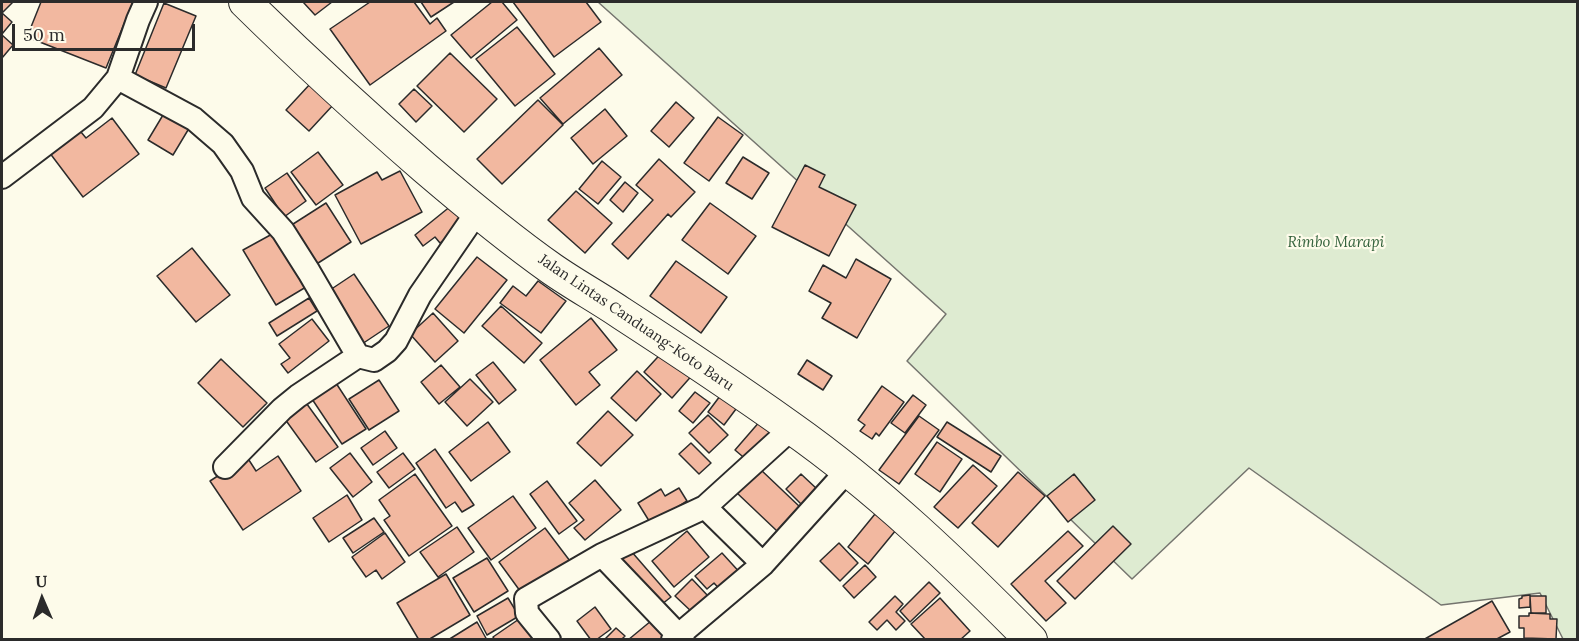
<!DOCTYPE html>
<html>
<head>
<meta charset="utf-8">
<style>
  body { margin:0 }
  #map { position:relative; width:1579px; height:641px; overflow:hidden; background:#fdfbea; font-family:Lora,serif }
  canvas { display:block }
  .frame { position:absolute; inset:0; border:3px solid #2b2b2b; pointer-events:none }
  .north { position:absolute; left:12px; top:569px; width:60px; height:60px; -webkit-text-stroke:4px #fdfbea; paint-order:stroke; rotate:358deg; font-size:16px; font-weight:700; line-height:24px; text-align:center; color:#2b2b2b }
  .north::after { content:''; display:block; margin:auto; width:21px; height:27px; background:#2b2b2b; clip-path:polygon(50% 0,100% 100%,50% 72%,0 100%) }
  .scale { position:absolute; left:12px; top:24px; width:183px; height:27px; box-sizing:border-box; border:3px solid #2b2b2b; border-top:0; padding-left:8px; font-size:18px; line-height:21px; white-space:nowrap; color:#2b2b2b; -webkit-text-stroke:4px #fdfbea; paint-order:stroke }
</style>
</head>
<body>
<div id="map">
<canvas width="1579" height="641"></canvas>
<div class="frame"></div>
<div class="north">U</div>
<div class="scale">50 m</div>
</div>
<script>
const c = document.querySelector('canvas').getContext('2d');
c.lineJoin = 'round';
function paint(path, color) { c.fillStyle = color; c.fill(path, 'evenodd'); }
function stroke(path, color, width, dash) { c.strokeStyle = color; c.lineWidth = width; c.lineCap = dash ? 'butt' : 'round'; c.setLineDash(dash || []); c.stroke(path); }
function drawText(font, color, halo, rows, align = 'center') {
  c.font = font + ' Lora,serif'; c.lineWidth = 4.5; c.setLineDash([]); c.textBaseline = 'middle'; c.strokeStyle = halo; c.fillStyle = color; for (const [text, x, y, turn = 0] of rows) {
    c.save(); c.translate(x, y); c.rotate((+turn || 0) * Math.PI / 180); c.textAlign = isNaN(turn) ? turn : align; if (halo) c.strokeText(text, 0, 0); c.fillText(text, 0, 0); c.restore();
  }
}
const green = new Path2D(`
  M598 2H1577V639H1563L1540 593 1441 605 1249 468 1132 579 907 361 946 314Z`);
paint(green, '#deebd1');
stroke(green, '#74746e', 1.5);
const building = new Path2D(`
  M2 2H13L2 13 12 22 2 34Z
  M41 2H133L106 68 27 37Z
  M303 2H332L315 15Z
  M370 2H414L430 24 437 18 446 31 370 85 330 29Z
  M421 2H454L431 17Z
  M492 2H502L517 20 471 58 451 35Z
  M513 2H586L601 22 554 57Z
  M164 3 196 16 166 88 135 75Z
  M517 27 555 74 515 106 476 59Z
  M2 35 13 45 2 58Z
  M599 48 622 75 563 124 540 98Z
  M450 53 497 99 464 132 417 86Z
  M311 83 334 104 309 131 286 110Z
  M414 89 432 106 416 122 399 104Z
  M538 100 563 125 502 184 477 159Z
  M676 102 694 118 669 147 651 131Z
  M605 109 627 136 593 164 571 138Z
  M166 110 191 125 173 155 148 140Z
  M718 117 743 135 709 181 684 163Z
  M112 118 139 154 83 197 46 148 76 126 86 138Z
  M318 152 343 185 316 205 291 172Z
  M743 157 769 173 752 199 726 183Z
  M659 159 695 192 671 217 668 214 628 259 612 244 653 200 636 185Z
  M602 161 621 177 598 204 579 189Z
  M805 165 825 175 819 187 856 205 829 256 772 227Z
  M400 171 422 212 361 244 335 195 377 172 382 180Z
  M287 173 306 201 284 217 265 188Z
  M625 182 638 193 623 212 610 200Z
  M576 191 612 223 585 253 548 220Z
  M457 201 471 218 440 243 435 237 423 246 415 235Z
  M326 203 351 242 315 265 290 226Z
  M710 203 756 236 728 274 682 240Z
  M274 233 306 287 276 305 243 250Z
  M192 248 230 295 196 322 157 276Z
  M477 257 507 280 464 333 435 309Z
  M856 259 891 279 857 338 822 318 831 303 809 291 823 265 846 278Z
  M676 261 727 297 701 333 650 296Z
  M354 274 389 326 359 346 324 294Z
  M538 281 566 301 541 333 500 303 513 286 526 296Z
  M309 298 317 311 277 336 269 323Z
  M501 306 542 343 524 363 482 326Z
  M433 313 458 341 435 362 410 334Z
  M591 318 617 350 589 372 600 385 576 405 540 360Z
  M312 319 329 341 288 373 281 364 290 358 279 344Z
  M667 347 695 372 672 398 644 372Z
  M221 359 267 403 243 427 198 383Z
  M807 360 832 376 823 390 798 374Z
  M493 362 516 390 499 404 476 375Z
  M441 365 460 387 439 404 421 382Z
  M637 371 661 394 636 421 611 398Z
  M470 379 493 402 467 426 445 402Z
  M334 380 366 429 342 444 310 396Z
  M379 380 399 411 369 430 349 399Z
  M882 386 904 402 879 436 876 433 872 439 860 431 865 425 858 420Z
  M695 392 710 403 693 423 679 411Z
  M723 392 739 405 724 425 708 412Z
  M913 395 926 405 905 433 891 423Z
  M304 400 338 447 316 462 282 415Z
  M608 411 633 435 601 466 577 443Z
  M708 415 728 435 709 453 689 433Z
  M919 416 939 430 899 484 879 470Z
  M761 420 776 433 749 462 735 450Z
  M488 422 510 452 471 481 449 452Z
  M947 422 1001 456 991 472 937 437Z
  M385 431 397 448 373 465 361 448Z
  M937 442 962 459 940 492 915 474Z
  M691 443 711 463 699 474 679 454Z
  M435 449 474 505 462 512 455 502 446 508 416 463Z
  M350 453 372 482 353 497 330 468Z
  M403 453 415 469 389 488 377 472Z
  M278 456 301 491 243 530 210 481 247 457 256 471Z
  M973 465 997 486 958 528 934 507Z
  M760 469 800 507 777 531 737 493Z
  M1018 472 1045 496 998 547 972 523Z
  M415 474 452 526 409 556 384 520 390 516 379 500Z
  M801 474 817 489 802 505 786 489Z
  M1074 474 1095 500 1068 522 1047 496Z
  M595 480 621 510 585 540 574 528 584 520 569 503Z
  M547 481 577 521 559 534 530 494Z
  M679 488 687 501 651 524 638 503 661 489 665 496Z
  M347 495 362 520 329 542 313 518Z
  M513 496 536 528 491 560 468 528Z
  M875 514 896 530 868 564 848 547Z
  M374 518 384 532 353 553 343 538Z
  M1113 526 1131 544 1075 599 1057 581Z
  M457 527 474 552 438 577 420 552Z
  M545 528 570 561 523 595 499 562Z
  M687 531 709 557 674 587 652 561Z
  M1068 531 1083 546 1045 581 1066 603 1046 621 1011 584Z
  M385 533 405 562 382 579 376 570 366 577 352 557Z
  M839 543 858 563 840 581 820 561Z
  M631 551 671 597 657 608 618 563Z
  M722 553 743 576 723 593 714 583 707 589 695 576Z
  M487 558 508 591 474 612 453 578Z
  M865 565 876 577 854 598 843 586Z
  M446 574 470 615 428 640H419L397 603Z
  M692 579 709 597 693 613 675 596Z
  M929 582 940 593 910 622 900 611Z
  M1530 595V607L1519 608V599L1522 598V596Z
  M895 596 903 604 896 612 905 621 896 630 887 620 877 630 869 622Z
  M1530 596H1546V613H1531Z
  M508 598 519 616 487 635 477 616Z
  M940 598 970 631 960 640H926L911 624Z
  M1492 601 1510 632 1495 640H1423Z
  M595 607 611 629 596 640H591L577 621Z
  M1529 613 1550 614V619H1557L1556 639 1524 638V628H1519V616H1529Z
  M657 616 668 640H628Z
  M522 617 537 639 495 640 493 637Z
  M477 622 487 640H448Z
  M616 628 625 636 621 640H604Z`);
paint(building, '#f2b8a0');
stroke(building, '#2b2b2b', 1.5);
const street = new Path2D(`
  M118 78 194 119 223 144 242 171 253 198 283 231 309 272 358 356
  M2 177 93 108 118 78 138 20 146 2
  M225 467 282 409 298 396 358 356 374 360 387 351 396 341 420 295 477 212
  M705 507 763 564
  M602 555 683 640
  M549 640 527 613 526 599 602 555 705 507 792 428
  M673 640 763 564 847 471`);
const secondary = new Path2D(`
  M245 2C303 59 363 114 425 168 466 203 508 238 552 269 575 285 599 298 621 313 678 350 735 388 790 427 878 489 956 564 1031 640`);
stroke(street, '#2b2b2b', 26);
stroke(secondary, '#2b2b2b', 34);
stroke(street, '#fdfbea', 22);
stroke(secondary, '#fdfbea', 32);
drawText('italic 15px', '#34623c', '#fdfbea', [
  ["Rimbo Marapi",1336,243]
]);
drawText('15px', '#2b2b2b', '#fdfbea', [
  ["Jalan Lintas Canduang-Koto Baru",636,323,34]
]);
</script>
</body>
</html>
